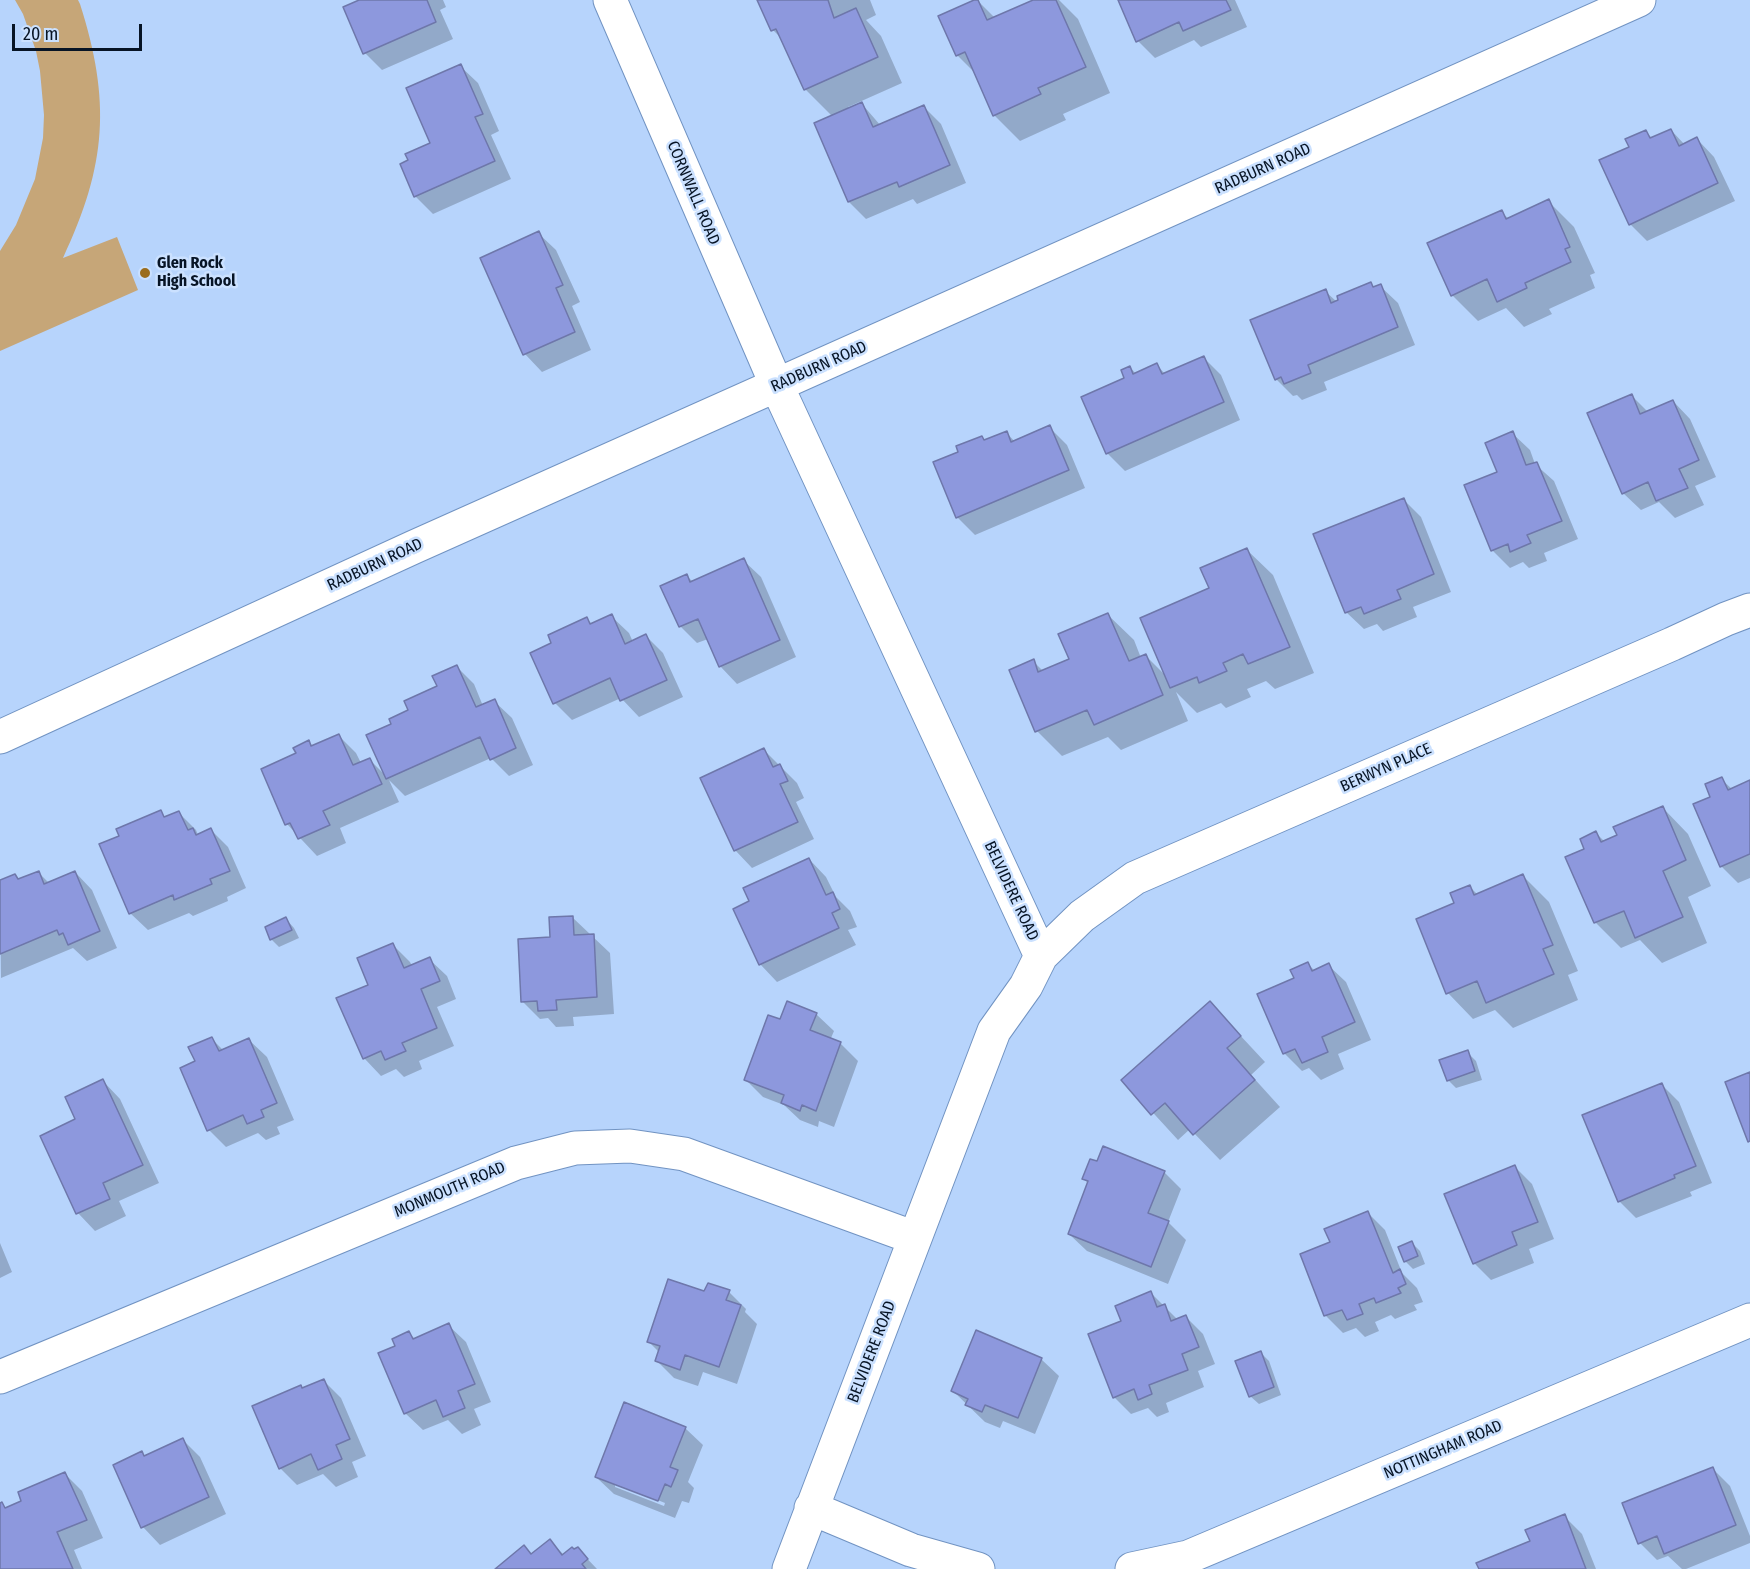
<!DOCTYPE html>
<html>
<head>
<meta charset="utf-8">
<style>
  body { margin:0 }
  #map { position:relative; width:1750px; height:1569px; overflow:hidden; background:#b7d4fc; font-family:"Fira Sans Condensed",sans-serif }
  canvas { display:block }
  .scale { position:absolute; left:12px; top:24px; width:130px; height:27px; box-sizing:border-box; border:3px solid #071425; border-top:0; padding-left:8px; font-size:18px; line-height:21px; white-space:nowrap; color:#071425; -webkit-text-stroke:4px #cbe1ff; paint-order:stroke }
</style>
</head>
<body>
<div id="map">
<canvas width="1750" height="1569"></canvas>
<div class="scale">20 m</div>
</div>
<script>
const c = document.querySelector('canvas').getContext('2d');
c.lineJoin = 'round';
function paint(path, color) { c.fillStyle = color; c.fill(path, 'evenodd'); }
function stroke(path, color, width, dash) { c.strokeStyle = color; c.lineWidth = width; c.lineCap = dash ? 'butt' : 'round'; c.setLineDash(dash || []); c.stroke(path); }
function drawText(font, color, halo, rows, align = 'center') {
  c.font = font + ' "Fira Sans Condensed",sans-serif'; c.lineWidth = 5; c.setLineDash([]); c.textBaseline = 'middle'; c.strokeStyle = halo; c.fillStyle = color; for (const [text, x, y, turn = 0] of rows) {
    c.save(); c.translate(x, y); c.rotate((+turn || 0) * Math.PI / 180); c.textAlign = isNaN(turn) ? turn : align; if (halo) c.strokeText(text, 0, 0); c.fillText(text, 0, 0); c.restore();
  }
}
paint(new Path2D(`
  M15 0H78L80 4C111 101 107 165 63 258L117 237 138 290 0 351V251L16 225 35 179 43 138 44 115 40 71 36 51 23 14Z`), '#c6a678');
paint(new Path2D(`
  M363 0H443L446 7 440 10 453 39 382 70 365 53Z
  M759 0H870L876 15 866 20 881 36 902 83 848 107 849 110 862 104 881 126 924 107 941 124 966 183 917 204 913 199 866 219 849 202 833 117 805 89 783 40 773 30Z
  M977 0 995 18 1036 0H1059L1078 19 1110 93 1063 114 1066 120 1020 141 994 115 976 74 957 55Z
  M1120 0H1235L1247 27 1201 47 1194 40 1155 58 1138 41Z
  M460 66 478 83 499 131 491 135 511 179 433 214 415 196Z
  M1671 130 1685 145 1697 139 1714 157 1735 201 1647 241 1630 224 1631 148 1645 131 1652 138Z
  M1548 201 1574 227 1595 273 1590 275 1595 288 1549 309 1552 314 1524 327 1506 308 1478 321 1452 295 1501 212 1509 219Z
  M538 233 556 250 580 302 572 306 591 350 542 372 525 354 482 258Z
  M1371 284 1374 288 1380 286 1398 303 1415 345 1324 382 1327 390 1302 400 1297 395 1293 396 1276 379 1325 291 1337 302Z
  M1203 357 1221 375 1240 420 1125 471 1107 453 1083 397 1125 379 1130 367 1136 374 1157 365 1165 374Z
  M1632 396 1648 412 1673 401 1690 419 1716 477 1695 486 1704 505 1675 518 1659 502 1641 510 1623 493Z
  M1049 427 1067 445 1085 488 975 535 957 517 960 453 1006 432 1015 442Z
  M1512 433 1530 450 1535 464 1554 481 1578 539 1544 553 1547 561 1529 568 1523 562 1510 568 1492 550 1499 473Z
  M1403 499 1421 517 1451 592 1413 607 1417 617 1383 631 1377 624 1364 629 1346 612Z
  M1247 550 1273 575 1314 673 1275 689 1266 681 1247 689 1251 697 1226 708 1221 703 1197 713 1176 692 1188 721 1121 750 1108 737 1062 756 1037 731 1033 661 1043 671 1071 660 1108 615 1134 640 1141 658 1146 656 1167 677 1211 589Z
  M743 560 761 577 796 657 737 684 720 666 708 639 697 643 680 626 687 576 693 582Z
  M611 616 629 633 633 642 646 636 663 653 683 697 639 717 621 698 572 720 555 703 553 644 587 619 593 625Z
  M456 666 474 684 483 706 494 701 512 718 533 765 509 776 491 758 405 796 389 780 399 802 340 828 346 843 317 856 287 824 298 754 309 742 314 747 339 736 356 753 361 763 370 760 386 776 393 725 439 687Z
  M764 750 797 783 804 798 796 802 814 839 752 868 735 850Z
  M1721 779 1732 789 1750 782V878L1738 883 1721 866Z
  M1663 808 1688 834 1711 886 1688 897 1707 943 1662 963 1640 940 1621 948 1595 922 1586 849 1596 833 1605 842 1619 836Z
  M160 811 166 818 179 813 196 830 198 835 211 830 228 847 246 888 227 897 228 901 193 916 189 913 148 930 130 913Z
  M809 859 826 877 836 897 850 911 857 927 848 930 856 945 777 982 760 964 751 902Z
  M38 872 49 883 75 872 92 890 117 948 87 961 73 948 1 978 0 881 15 875 19 880Z
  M1523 876 1549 902 1578 971 1568 975 1578 1000 1513 1028 1495 1010 1473 1019 1448 993 1456 903 1470 887 1478 895Z
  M572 917 610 953 614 1014 573 1017 574 1026 556 1027 548 1018 540 1019 523 1002 552 939Z
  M286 919 294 928 299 938 279 947 271 939Z
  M393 945 410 962 412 966 429 959 447 976 456 999 437 1007 454 1046 419 1061 422 1069 404 1077 396 1069 381 1076 364 1058 370 986Z
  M1308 964 1315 971 1328 965 1346 982 1371 1040 1338 1054 1344 1069 1321 1080 1309 1068 1302 1071 1284 1053 1296 979Z
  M1210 1003 1265 1062 1251 1075 1280 1107 1220 1160 1190 1129 1178 1140 1123 1080Z
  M816 1014 834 1031 831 1038 840 1043 858 1061 834 1127 819 1121 818 1127 800 1120 784 1105 763 1097 746 1080Z
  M212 1039 224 1051 249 1040 267 1057 294 1120 277 1127 280 1134 266 1140 258 1133 226 1147 209 1130 197 1062Z
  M1467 1052 1476 1061 1482 1080 1456 1088 1448 1080Z
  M103 1081 120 1099 159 1183 119 1201 126 1216 95 1231 78 1213 42 1137 77 1120Z
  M1662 1085 1679 1102 1712 1183 1690 1192 1692 1196 1636 1218 1619 1201Z
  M1515 1167 1532 1184 1554 1239 1529 1249 1534 1263 1491 1280 1474 1263Z
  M1164 1172 1181 1189 1168 1222 1186 1240 1168 1284 1087 1251 1069 1234 1089 1184 1084 1179Z
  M1367 1212 1385 1230 1402 1273 1417 1288 1423 1302 1414 1305 1417 1310 1395 1319 1391 1315 1375 1322 1379 1331 1365 1337 1356 1328 1343 1333 1326 1316 1301 1255 1332 1243Z
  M0 1243 12 1272 0 1278Z
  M1412 1243 1420 1251 1425 1264 1413 1269 1405 1261Z
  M729 1292 746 1309 745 1312 757 1324 737 1384 703 1372 698 1386 674 1378 656 1360 659 1352 648 1341 705 1293Z
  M1151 1293 1178 1320 1186 1317 1203 1334 1215 1364 1198 1371 1204 1387 1166 1403 1169 1412 1157 1417 1148 1408 1131 1414 1114 1397 1123 1322Z
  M448 1325 466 1342 491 1402 474 1409 481 1425 462 1434 448 1420 423 1430 405 1413 397 1347 409 1333 416 1340Z
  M1260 1352 1269 1361 1281 1395 1259 1404 1250 1396Z
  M1041 1359 1059 1376 1035 1434 1003 1421 1000 1428 985 1422 953 1391Z
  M324 1381 341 1398 366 1456 352 1462 358 1477 336 1487 323 1474 297 1485 280 1468 303 1390Z
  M685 1428 703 1445 688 1482 694 1488 689 1503 682 1501 675 1518 614 1494 596 1477ZM615 1483 665 1503 664 1506 615 1487Z
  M183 1440 200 1457 226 1514 160 1545 143 1527 142 1453 146 1457Z
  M1713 1469 1730 1486 1750 1536V1543L1686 1569H1682L1668 1556 1657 1560 1640 1543Z
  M65 1474 82 1491 103 1538 74 1550 82 1569H0V1504H2L7 1509 23 1502Z
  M1564 1516 1582 1534 1596 1569H1480L1532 1542Z
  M550 1541 564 1555 578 1549 597 1569H497L524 1547 532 1555Z`), '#0003');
const building = new Path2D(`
  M359 0H427L436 22 363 54 343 7Z
  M757 0H828L834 18 856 8 878 57 804 90 776 29 771 31Z
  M974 0H978L987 20 1033 0H1056L1086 67 1038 88 1041 94 993 116 965 52 956 56 938 16Z
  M1118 0H1226L1231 10 1183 31 1179 22 1136 42Z
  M461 64 483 114 475 117 495 161 414 197 400 164 408 160 405 154 430 143 406 88Z
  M862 102 873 127 924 105 950 165 899 187 897 182 848 202 814 123Z
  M1671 129 1679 146 1697 137 1718 183 1629 225 1599 160 1629 147 1625 139 1646 130 1650 138Z
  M1549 199 1570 247 1565 249 1571 262 1525 283 1527 288 1497 302 1487 279 1451 296 1427 243 1502 210 1506 219Z
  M539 231 563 285 556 288 575 332 523 355 480 258Z
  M1371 282 1373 287 1381 284 1398 327 1308 365 1311 373 1284 384 1281 377 1275 380 1250 320 1326 289 1331 303 1338 300 1337 296Z
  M1204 356 1224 402 1106 454 1081 397 1124 378 1121 370 1130 366 1133 374 1157 363 1162 374Z
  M1632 394 1640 414 1673 400 1699 460 1679 469 1688 488 1656 501 1648 482 1622 494 1587 413Z
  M1050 425 1069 470 956 518 933 462 958 452 956 446 982 436 984 440 1007 431 1011 442Z
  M1513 431 1526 465 1537 462 1562 521 1527 535 1531 543 1510 552 1508 544 1491 551 1464 485 1497 472 1485 443Z
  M1404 498 1434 574 1397 590 1401 599 1364 614 1361 607 1345 613 1313 534Z
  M1247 548 1290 647 1248 664 1243 654 1223 663 1227 671 1199 683 1197 677 1170 688 1140 618 1209 588 1200 568Z
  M744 558 780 640 719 667 698 619 679 627 660 586 687 574 690 582Z
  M1108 613 1129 661 1146 654 1163 695 1094 725 1087 710 1035 732 1009 670 1034 659 1038 672 1069 659 1058 634Z
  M612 614 625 644 646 634 667 680 620 701 610 678 553 704 530 653 551 643 548 635 587 617 590 624Z
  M457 665 476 707 495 699 516 748 490 760 480 737 386 779 366 735 391 724 389 719 408 710 404 701 437 686 432 676Z
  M339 734 353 765 370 758 382 784 323 811 330 825 298 839 290 823 285 825 261 769 296 753 293 748 309 740 311 746Z
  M764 748 773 767 780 764 788 781 780 784 798 822 734 851 700 778Z
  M1722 777 1728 790 1750 780V854L1720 867 1693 804 1710 797 1705 784Z
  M1663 806 1686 860 1663 871 1683 917 1635 938 1624 911 1594 923 1565 857 1584 849 1580 839 1596 831 1601 842 1617 835 1613 827Z
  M161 810 164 817 179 811 188 830 193 828 196 835 211 828 230 871 210 879 212 884 174 900 173 895 129 914 99 844 119 836 116 829Z
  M809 858 826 895 833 892 840 909 832 913 839 928 759 965 733 909 749 901 743 888Z
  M39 871 44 884 75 871 100 931 68 945 63 933 59 935 57 930 0 954V880L15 874 18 879Z
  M1523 874 1553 945 1543 949 1554 974 1486 1003 1477 981 1446 994 1416 919 1454 903 1450 893 1470 885 1474 895Z
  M573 916 574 935 594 934 597 997 556 1000 557 1010 538 1011 537 1001 521 1002 518 939 550 937 549 917Z
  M286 917 292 930 270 940 265 927Z
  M393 943 404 968 430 957 440 981 421 989 437 1028 402 1043 406 1051 385 1060 381 1051 363 1059 336 998 368 985 357 958Z
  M1308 962 1312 971 1329 963 1355 1022 1322 1037 1328 1052 1302 1063 1295 1049 1283 1054 1257 994 1294 978 1290 970Z
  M787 1001 817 1013 810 1030 841 1042 816 1111 802 1105 800 1111 781 1103 784 1095 744 1080 768 1015 780 1019Z
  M1210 1001 1241 1036 1227 1048 1255 1080 1193 1135 1165 1103 1151 1115 1121 1080Z
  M212 1037 219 1051 249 1038 277 1103 261 1110 264 1117 247 1124 243 1115 207 1131 180 1068 195 1061 188 1047Z
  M1468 1050 1475 1071 1447 1081 1439 1060Z
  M1750 1072V1141L1748 1142 1725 1082Z
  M103 1079 143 1165 103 1183 110 1199 76 1214 40 1136 75 1119 65 1097Z
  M1662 1083 1696 1166 1674 1175 1675 1178 1618 1202 1582 1115Z
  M1103 1146 1165 1171 1148 1213 1169 1221 1151 1267 1068 1234 1088 1181 1082 1179 1090 1159 1097 1161Z
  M1515 1165 1538 1222 1512 1232 1517 1245 1473 1264 1444 1194Z
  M1368 1211 1393 1273 1400 1269 1406 1284 1398 1288 1401 1293 1376 1303 1374 1298 1359 1304 1363 1314 1347 1320 1342 1310 1324 1316 1300 1254 1330 1242 1324 1229Z
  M1412 1241 1418 1256 1404 1262 1398 1247Z
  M668 1279 704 1291 708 1283 730 1290 726 1300 741 1305 719 1367 685 1355 680 1370 655 1361 660 1346 647 1342Z
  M1151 1291 1157 1307 1165 1304 1171 1321 1186 1315 1199 1347 1182 1354 1188 1370 1149 1385 1152 1394 1138 1400 1134 1389 1113 1398 1088 1334 1121 1321 1115 1306Z
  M449 1323 475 1384 458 1391 465 1408 443 1417 436 1400 404 1414 378 1353 395 1346 392 1339 409 1331 413 1339Z
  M976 1330 1042 1358 1018 1418 985 1405 982 1412 965 1405 968 1399 951 1391Z
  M1261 1351 1274 1387 1249 1397 1235 1361Z
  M324 1379 350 1439 336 1445 342 1459 318 1470 311 1454 279 1469 252 1406 301 1385 302 1388Z
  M624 1402 686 1427 670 1467 678 1470 671 1487 665 1484 658 1501 595 1477Z
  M183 1438 209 1497 141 1528 113 1465 142 1451 144 1456Z
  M1713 1467 1736 1525 1664 1554 1657 1536 1638 1544 1622 1503Z
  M65 1472 87 1520 57 1532 73 1569H0V1503L2 1502 5 1508 21 1501 18 1492Z
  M1565 1514 1586 1569H1479L1476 1563 1530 1541 1525 1530Z
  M550 1539 562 1555 572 1547 574 1549 578 1547 588 1559 582 1564 586 1569H495L524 1545 531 1554Z`);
paint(building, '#8d98dd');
stroke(building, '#6e77aa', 1.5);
const minor = new Path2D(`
  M610 0 777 386 1041 956 1026 986 994 1031 789 1569
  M0 737 414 547 1639 0
  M1041 956 1082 916 1135 878 1672 644 1726 619 1750 610
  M0 1377 516 1163 575 1148 630 1146 684 1154 915 1238
  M811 1508 911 1550 978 1569
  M1132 1569 1188 1557 1750 1320`);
stroke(minor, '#7193c2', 35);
stroke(minor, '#fff', 33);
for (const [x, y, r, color] of [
  [145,273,6,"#9b6d1d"]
]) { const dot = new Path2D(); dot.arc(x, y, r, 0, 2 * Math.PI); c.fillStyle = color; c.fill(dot); stroke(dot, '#cbe1ff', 2); }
drawText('16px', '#071425', '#cbe1ff', [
  ["RADBURN ROAD",1263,169,-24],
  ["CORNWALL ROAD",693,193,67],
  ["RADBURN ROAD",819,367,-24],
  ["RADBURN ROAD",375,565,-25],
  ["BERWYN PLACE",1386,768,-24],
  ["BELVIDERE ROAD",1011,891,65],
  ["MONMOUTH ROAD",450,1190,-23],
  ["BELVIDERE ROAD",872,1352,-69],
  ["NOTTINGHAM ROAD",1443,1450,-23]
]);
drawText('bold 16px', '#071425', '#cbe1ff', [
  ["Glen Rock",157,264],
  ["High School",157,282]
], 'left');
</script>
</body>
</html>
